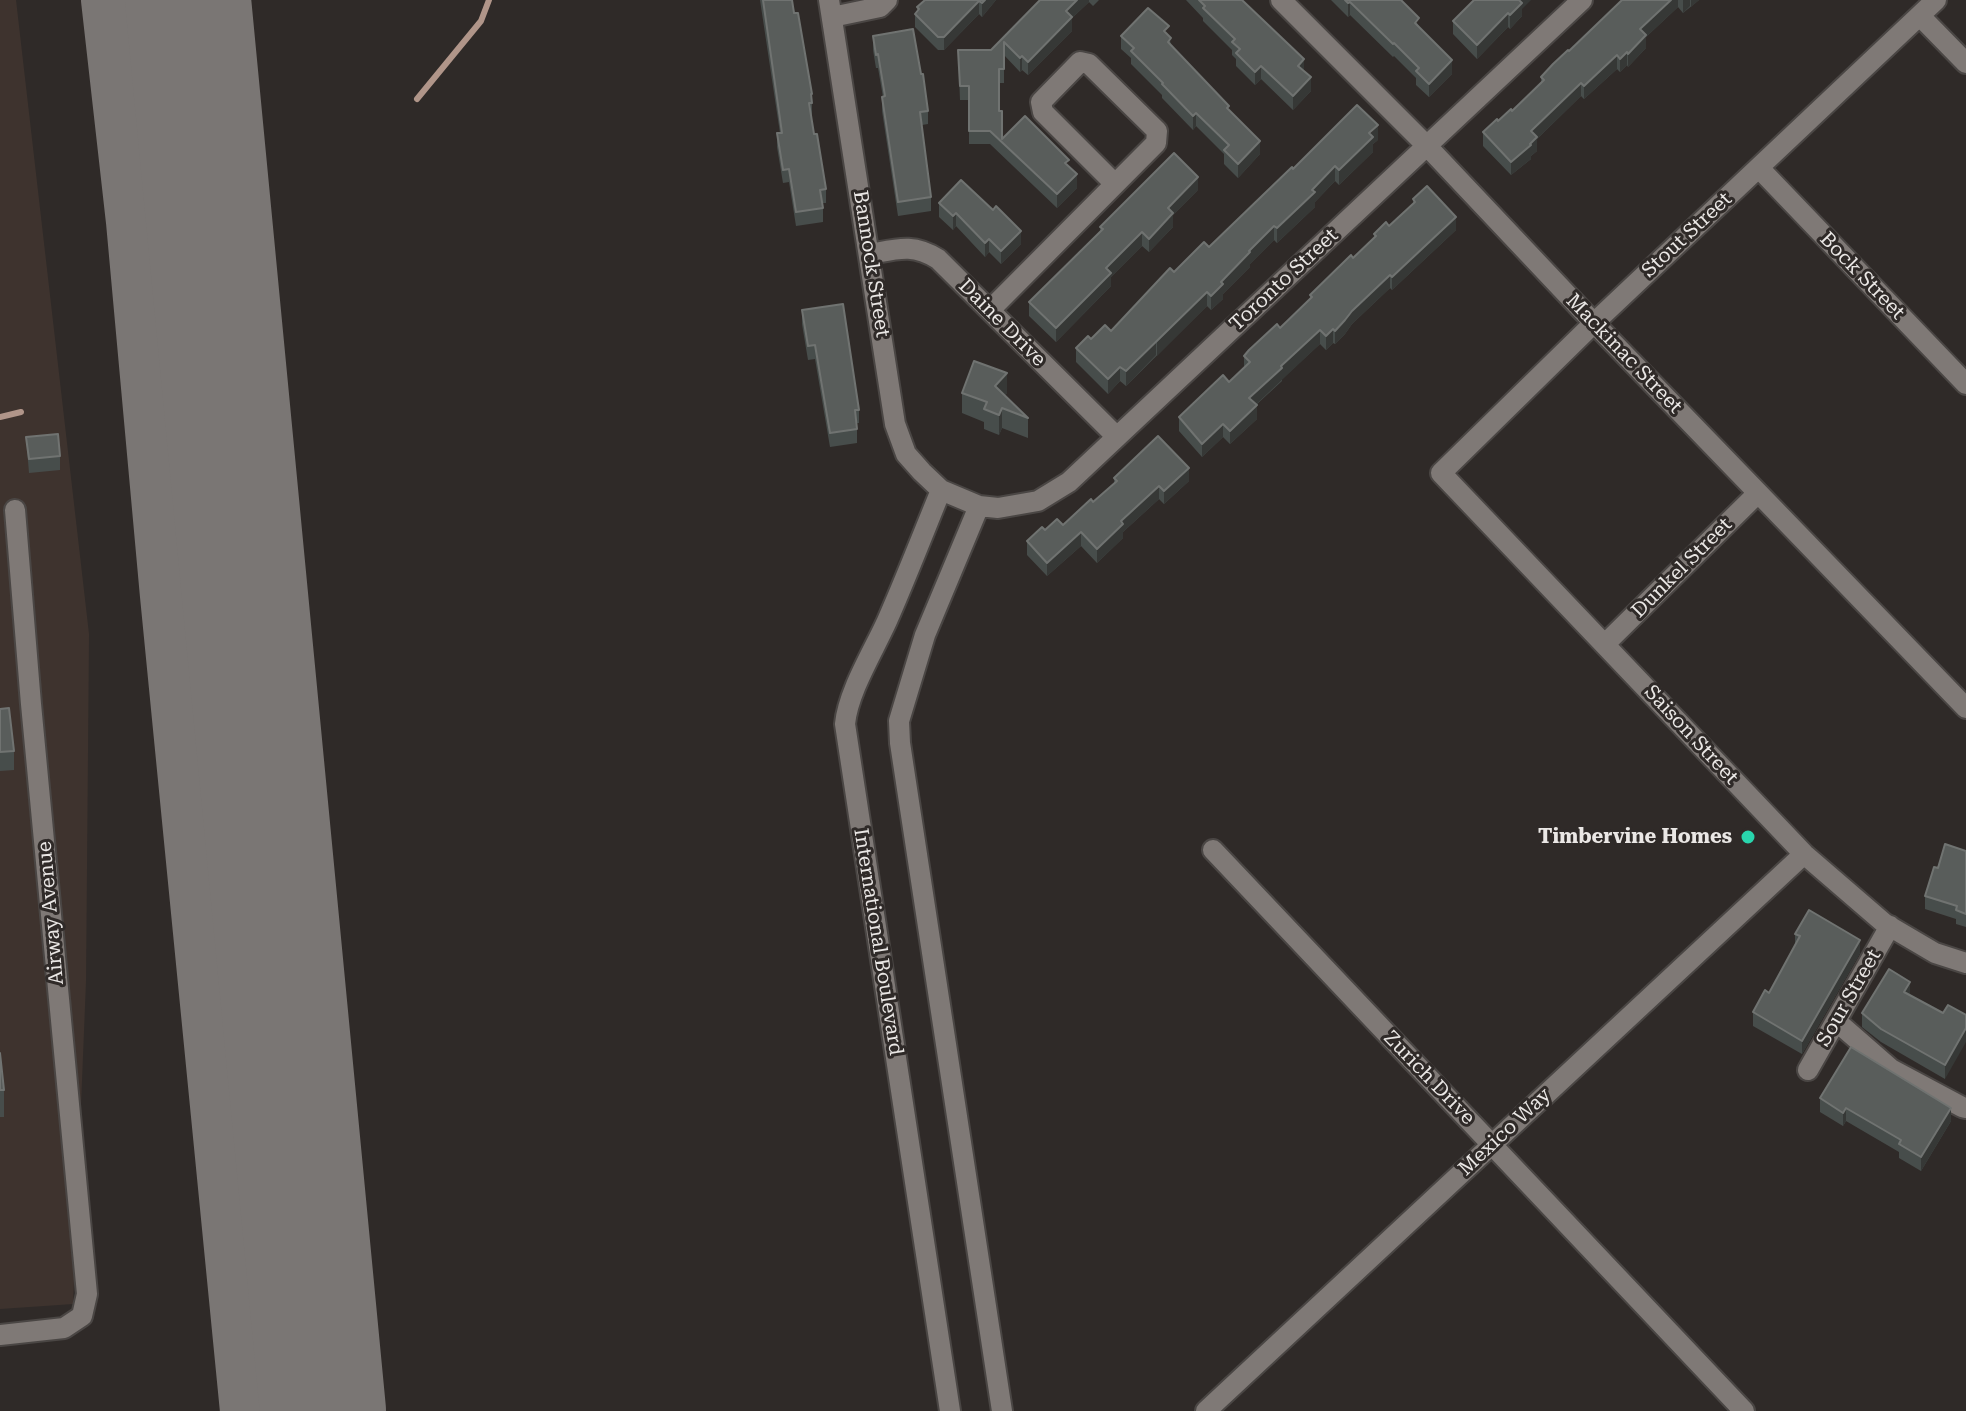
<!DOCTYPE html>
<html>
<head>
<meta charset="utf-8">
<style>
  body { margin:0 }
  canvas { display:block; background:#2f2a28 }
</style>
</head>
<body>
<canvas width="1966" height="1411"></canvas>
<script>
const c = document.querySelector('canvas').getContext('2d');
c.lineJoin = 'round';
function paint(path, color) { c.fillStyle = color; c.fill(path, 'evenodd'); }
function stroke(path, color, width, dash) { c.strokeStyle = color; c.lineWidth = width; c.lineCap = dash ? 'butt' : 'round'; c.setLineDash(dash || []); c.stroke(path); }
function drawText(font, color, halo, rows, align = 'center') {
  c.font = font + ' "Roboto Serif",serif'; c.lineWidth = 6; c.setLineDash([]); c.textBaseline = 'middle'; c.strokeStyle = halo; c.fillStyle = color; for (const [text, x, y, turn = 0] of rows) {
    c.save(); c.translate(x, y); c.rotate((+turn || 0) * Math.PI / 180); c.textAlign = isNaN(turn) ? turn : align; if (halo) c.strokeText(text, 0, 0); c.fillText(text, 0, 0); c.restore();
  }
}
paint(new Path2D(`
  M0 0H16L89 634 86 981 73 1304 0 1309Z`), '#3e332e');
stroke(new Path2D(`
  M417 99 481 21 489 0
  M0 417 21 412`), '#b09589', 6);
stroke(new Path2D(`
  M106 0 131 222 165 596 245 1411`), '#7a7674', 50);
stroke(new Path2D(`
  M188 0 323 1411`), '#7a7674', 126);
const minor = new Path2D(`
  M829 0 895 424 906 454 922 472 941 490 979 506 998 508 1038 501 1069 482 1582 0
  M1281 0 1427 146 1594 323 1966 708
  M1936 0 1594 323 1441 473 1804 854 1884 923 1935 953 1966 963
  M1920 16 1966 63
  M832 17 880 7 887 0
  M1759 168 1966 384
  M870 254C897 249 913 243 938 259L1117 437
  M990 310 1156 143 1157 131 1089 64 1080 62 1041 102 1043 112 1115 184
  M941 490C923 534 906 578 887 621 873 652 848 692 845 724L950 1411
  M979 506 925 635 899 721 900 743 1002 1411
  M1605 644 1758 493
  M1213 850 1744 1411
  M1836 1021 1891 1069 1962 1107 1966 1108
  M1808 1070 1890 926
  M0 1335 64 1328 82 1316 87 1294 31 704 15 510
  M1206 1411 1804 854`);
stroke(minor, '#4a4644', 24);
stroke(minor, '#7f7976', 20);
paint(new Path2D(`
  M760 0H792L812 94V116H811L814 134 826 189V203H823V222L796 226 789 182 783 183 777 147V133H780Z
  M925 0H996L982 17 979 14 944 50H938L915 27V14L917 11V7Z
  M1040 0H1099L1093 6 1089 2 1072 18V31L1028 75 1022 70 1020 72 1004 55V83H999V111L1002 139 1069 166 1077 188 1057 208 990 144H969V100H960L958 50H991Z
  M1186 0H1242L1304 71 1311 91 1293 110 1261 79 1255 85 1236 66V59L1232 55V50L1203 21V18Z
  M1331 0H1401L1452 74 1429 97 1416 85V78L1394 56 1393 57 1350 15 1348 17Z
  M1622 0H1699L1683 13 1678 7 1646 37V48L1628 67 1627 65 1620 72 1617 69 1584 99 1581 96 1537 139V151L1531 156V159L1511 175 1483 146V132L1512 111 1541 82V77Z
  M1522 9V16L1510 29 1508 27 1477 59 1453 34V21Z
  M873 36 928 111V124L922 125 931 197V211L898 216 882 111V97H883L878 68H876L873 50Z
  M1121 36H1169L1171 45 1229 110 1260 154 1238 178 1224 164V154L1196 126 1193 130 1162 98V95L1131 64V58L1121 49Z
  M1378 140 1373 144V152L1339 185 1335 181 1315 202V207L1277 243 1274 240 1250 264V267L1223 294V299L1211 310 1207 306 1126 386 1120 381 1108 394 1076 362V348L1091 339 1111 331 1174 272 1209 247 1293 169Z
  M1198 190 1173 215V227L1149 252 1142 246 1111 277V286L1056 342 1029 316V302L1100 231V227Z
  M1413 199 1456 230 1392 290 1390 288 1352 324 1345 334 1335 344 1333 343 1326 350 1320 344 1282 379V381L1256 405 1257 419 1230 444 1223 437 1202 457 1179 431V417L1229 382 1244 368V356L1280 328 1310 299V295L1353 258 1374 238V234L1389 226 1413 204Z
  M939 203 1021 244 1001 264 989 252 985 257 956 226 953 230 939 217Z
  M802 310 859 410V423H857V443L830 447 815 359 808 360 802 324Z
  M962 393H1007L1005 395 1028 418V438L1002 428 999 435 984 429V422L962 413Z
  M26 437 60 456V470L29 473Z
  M1114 478 1189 481 1164 504 1159 499 1123 532V538L1097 563 1081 546 1047 576 1027 555V541L1045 530 1063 525 1093 502 1114 483Z
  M0 709 14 751V770L0 771Z
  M1966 851V927L1956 924V919L1925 909V896L1938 868Z
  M1795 934 1860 953 1802 1054 1753 1026V1012L1769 993 1795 945Z
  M1910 995 1943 1013 1948 1005 1945 1079 1881 1042 1862 1027V1013Z
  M0 1053 4 1090V1117H0Z
  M1820 1098 1951 1121 1921 1171 1899 1158V1152L1846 1121 1843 1126 1820 1112Z`), '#474d4b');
paint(new Path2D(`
  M985 0H996L982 17V3Z
  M1077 0H1089V2L1072 18V31L1028 75V62L1066 11Z
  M1519 0H1531L1522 9V16L1510 29V15Z
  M1671 0H1678V7L1646 37V48L1628 67V54L1640 29Z
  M1683 0H1690V6L1683 13Z
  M1691 0H1699L1691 7Z
  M979 1V14L944 50V37Z
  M1350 2V15L1348 17V3Z
  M1508 13V27L1477 59V45Z
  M1627 52V65L1620 72V59Z
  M1617 55V69L1584 99V86Z
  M1022 56V70L1020 72V58Z
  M1304 59V72L1298 66Z
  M1452 60V74L1429 97V84Z
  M1261 66V79L1255 85V72Z
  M1311 77V91L1293 110V96Z
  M1581 83V96L1537 139V151L1531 156V159L1511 175V162L1531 131Z
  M1196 113V126L1193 130V116Z
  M1378 125V140L1373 144V152L1339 185V170Z
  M1260 141V154L1238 178V164Z
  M1335 166V181L1315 202V207L1277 243V228Z
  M1077 174V188L1057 208V194Z
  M1198 177V190L1173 215V227L1149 252V239L1168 208Z
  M956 213V226L953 230V216Z
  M1456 217V230L1392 290V277Z
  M1274 226V240L1250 264V267L1223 294V299L1211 310V296L1221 282Z
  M1021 231V244L1001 264V251Z
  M1142 232V246L1111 277V286L1056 342V328L1106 268Z
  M989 239V252L985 257V243Z
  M1390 275V288L1352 324 1345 334 1335 344V331L1352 311Z
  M1207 292V306L1157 356V342Z
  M1333 329V343L1326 350V336Z
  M1320 330V344L1249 411V398Z
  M1156 341V355L1126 386V371Z
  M1120 367V381L1108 394V379Z
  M1007 373V393L995 406V386Z
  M1257 405V419L1230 444V431Z
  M1002 408V428L999 435V415Z
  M1223 424V437L1202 457V444Z
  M1189 468V481L1164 504V491Z
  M1159 486V499L1123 532V538L1097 563V549L1121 521Z
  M1081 532V546L1047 576V563Z
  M1860 940V953L1802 1054V1041Z
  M1910 982V995L1904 992Z
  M1966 1028V1042L1945 1079V1065Z
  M1846 1108V1121L1843 1126V1113Z
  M1951 1108V1121L1921 1171V1157Z`), '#363836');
const building = new Path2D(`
  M763 0H792L794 13H798L812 94H811L812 103H809L814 134H817L826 189 820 190 823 208 796 212 789 169 783 170 777 133H782Z
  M925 0H985L982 3 979 1 944 37H938L915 14 919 9 917 7Z
  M1040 0H1077L1066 11 1072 17 1028 62 1022 56 1020 58 1004 42V69H999V111H1002V139L1025 116 1069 160 1065 163 1077 174 1057 194 990 131H969V86H960L958 50H991Z
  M1199 0H1242L1304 59 1298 66 1311 77 1293 96 1261 66 1255 72 1236 53 1240 49 1232 42 1235 39 1203 8 1205 6Z
  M1345 0H1401L1419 18 1415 23 1452 60 1429 84 1416 71 1419 68 1394 43 1393 44 1350 2 1348 3Z
  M1474 0H1519L1522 3 1510 15 1508 13 1477 45 1453 21Z
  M1622 0H1671L1640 29 1646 35 1628 54 1627 52 1620 59 1617 55 1584 86 1581 83 1531 131 1537 137 1530 144 1531 145 1511 162 1483 132 1497 119 1498 121 1511 109 1512 111 1544 80 1541 77 1553 64 1568 50 1569 51Z
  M1148 8 1169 26 1164 31 1171 38 1168 42 1229 106 1227 108 1260 141 1238 164 1224 150 1229 145 1196 113 1193 116 1162 84 1163 83 1131 51 1134 48 1121 36Z
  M913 29 921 74H923L928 111 920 112 931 197 898 202 882 97 885 96 878 54 876 55 873 36Z
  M1357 105 1378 125 1369 133 1373 137 1339 170 1335 166 1312 190 1315 192 1277 228 1274 226 1249 251 1250 252 1221 282 1223 284 1211 296 1207 292 1126 371 1120 367 1108 379 1076 348 1088 336 1091 339 1105 325 1111 331 1170 268 1174 272 1204 242 1209 247 1292 167 1293 169Z
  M1174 153 1198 177 1168 208 1173 213 1149 239 1142 232 1106 268 1111 273 1056 328 1029 302 1103 229 1100 227Z
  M961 180 993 210 996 206 1021 231 1001 251 989 239 985 243 956 213 953 216 939 203Z
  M1427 186 1456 217 1392 277 1390 275 1352 311 1345 320 1335 331 1333 329 1326 336 1320 330 1281 366 1282 368 1249 398 1257 405 1230 431 1223 424 1202 444 1179 417 1223 375 1229 382 1250 362 1244 356 1249 350 1277 324 1280 328 1312 297 1310 295 1351 255 1353 258 1376 236 1374 234 1386 222 1389 226 1415 202 1413 199Z
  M843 304 859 410H855L857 429 830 433 815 345 808 346 802 310Z
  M974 361 1007 373 995 386 1028 418 1002 408 999 415 984 409 987 402 962 393Z
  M58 434 60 456 29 459 26 437Z
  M1158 436 1189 468 1164 491 1159 486 1121 521 1123 524 1097 549 1081 532 1047 563 1027 541 1042 527 1045 530 1057 519 1063 525 1091 499 1093 502 1117 481 1114 478Z
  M9 708 14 751 0 752V709Z
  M1945 844 1966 851V914L1956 910 1957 906 1925 896 1934 867 1938 868Z
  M1809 910 1860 940 1802 1041 1753 1012 1765 990 1769 993 1800 936 1795 934Z
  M1889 969 1910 982 1904 992 1943 1013 1948 1005 1966 1015V1028L1945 1065 1881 1029 1862 1013Z
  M1851 1047 1951 1108 1921 1157 1899 1144 1901 1140 1846 1108 1843 1113 1820 1098Z
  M0 1053 4 1090H0Z`);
paint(building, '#595d5b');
stroke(building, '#707371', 2);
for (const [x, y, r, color] of [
  [1748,837,8,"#29d5ad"]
]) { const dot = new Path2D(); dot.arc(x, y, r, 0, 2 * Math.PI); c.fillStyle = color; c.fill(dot); stroke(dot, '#2f2a28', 3); }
drawText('20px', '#eae7e5', '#2f2a28', [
  ["Stout Street",1687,235,-43],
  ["Bannock Street",871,264,81],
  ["Bock Street",1862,276,46],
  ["Toronto Street",1284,280,-43],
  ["Daine Drive",1002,323,45],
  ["Mackinac Street",1624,354,46],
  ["Dunkel Street",1682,568,-45],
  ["Saison Street",1691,735,47],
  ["Airway Avenue",51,913,-95],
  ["International Boulevard",878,942,81],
  ["Sour Street",1849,998,-60],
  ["Zurich Drive",1429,1078,46],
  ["Mexico Way",1505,1132,-43]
]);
drawText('bold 20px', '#eae7e5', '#2f2a28', [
  ["Timbervine Homes",1732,837]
], 'right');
</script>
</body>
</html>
